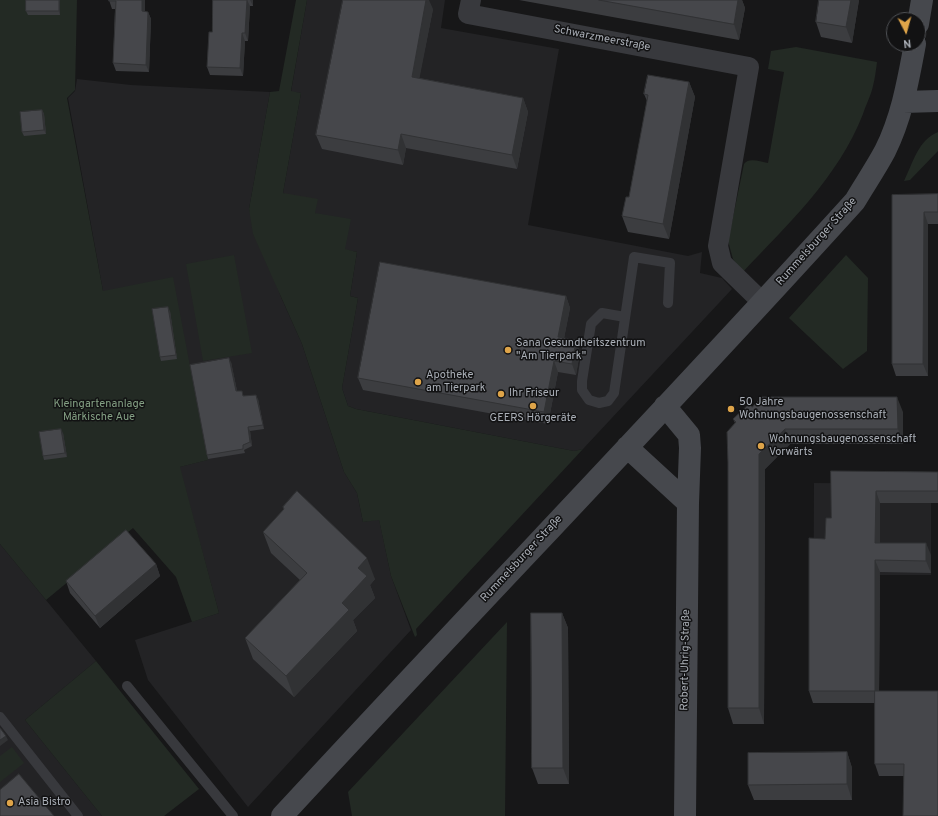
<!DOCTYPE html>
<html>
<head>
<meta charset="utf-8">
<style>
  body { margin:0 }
  #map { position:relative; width:938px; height:816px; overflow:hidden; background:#171718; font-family:Overpass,sans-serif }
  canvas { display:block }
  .north { position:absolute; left:886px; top:12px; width:40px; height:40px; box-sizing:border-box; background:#121213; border:1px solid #4f5155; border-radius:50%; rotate:174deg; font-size:11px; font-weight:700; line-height:16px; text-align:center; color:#aaafb7 }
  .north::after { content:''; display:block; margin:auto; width:14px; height:18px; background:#dea449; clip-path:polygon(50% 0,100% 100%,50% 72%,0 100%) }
</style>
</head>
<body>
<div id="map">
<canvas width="938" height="816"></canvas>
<div class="north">N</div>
</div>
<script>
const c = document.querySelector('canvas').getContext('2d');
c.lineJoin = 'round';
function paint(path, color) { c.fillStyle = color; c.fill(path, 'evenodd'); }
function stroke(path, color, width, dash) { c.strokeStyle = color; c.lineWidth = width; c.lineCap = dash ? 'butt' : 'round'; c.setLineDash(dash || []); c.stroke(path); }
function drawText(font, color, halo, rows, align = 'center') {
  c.font = font + ' Overpass,sans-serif'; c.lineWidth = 3; c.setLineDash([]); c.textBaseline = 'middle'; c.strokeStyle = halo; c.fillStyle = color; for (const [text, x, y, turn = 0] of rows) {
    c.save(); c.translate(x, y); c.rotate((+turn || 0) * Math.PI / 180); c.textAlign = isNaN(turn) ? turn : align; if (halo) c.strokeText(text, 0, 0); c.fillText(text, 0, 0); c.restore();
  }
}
paint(new Path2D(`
  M307 0H445L441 28 559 49 528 225 688 256 702 252 700 273 722 278 732 289 583 449 574 451 356 409 348 406 342 388 358 298 350 296 357 252 345 250 315 213 283 193 301 93 291 92Z
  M77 79 131 85 270 92 249 209 281 297 302 344 344 472 357 493 363 522 379 519 391 576 411 630 248 807 148 680 135 640 219 613 179 467 207 460 103 291 68 98 75 91Z
  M814 483 931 484V575H879V703H813Z
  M0 544 96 661 25 720 102 816H0Z`), '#232325');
paint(new Path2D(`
  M0 0H77L75 90 67 98 103 291 173 277 208 460 180 467 219 613 192 622 176 577 133 528 46 600 0 544Z
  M296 0H307L291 91 301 93 283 193 318 199 315 213 351 219 345 249 357 252 350 296 358 298 342 388 348 406 356 409 574 451 583 449 416 629 417 635 415 637 391 576 379 520 363 522 357 493 344 472 302 344 253 234 249 209 270 92 279 91Z
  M796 47 877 62C876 70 875 78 873 86 871 95 866 105 863 114 838 178 788 224 742 273L733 259 728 241 744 164C749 157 760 162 768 163L784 72 768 69 771 51Z
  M938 132V151L910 180 904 181C913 163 918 140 938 132Z
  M234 255 252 353 203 361 186 264Z
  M846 255 868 278 867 351 843 369 789 318Z
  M507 622 505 816H352L348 792Z
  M96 661 199 789 164 816H102L25 720Z
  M12 747 24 763 0 782V756Z`), '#232a24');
stroke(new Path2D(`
  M625 317 602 313 591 324 582 381V390L589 400 599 403 608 401 614 393 634 257 670 263 668 303
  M127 686 233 816
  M0 717 78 816`), '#38393d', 10);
stroke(new Path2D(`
  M471 0 468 14 749 67 718 246 722 263 762 302`), '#38393d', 20);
stroke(new Path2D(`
  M918 24 922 0
  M903 102 938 101
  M665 406 689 435 690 448 688 503 685 816
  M627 447 688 503
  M282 816C472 610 667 409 855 201 865 184 876 168 885 151 902 117 908 81 915 44`), '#46484d', 22);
paint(new Path2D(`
  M26 0H60V15H28L26 11Z
  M109 0H145V12H148L151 19 149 72 116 71 113 63 115 9H112Z
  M213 0H253V6H250L248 41H245L243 76 210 75 207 67 212 32Z
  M519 0H742L745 8 739 40Z
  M859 0 852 43 821 37 816 22Z
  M433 9 419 78 523 98 528 112 517 169 406 148 403 165 322 149 316 135Z
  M689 82 695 97 669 239 628 232 622 216 629 197 647 101 644 94Z
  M42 110 44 114 46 134 24 136 22 132Z
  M938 194V224H928V376H896L892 364V195Z
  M566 296 570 308 564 338 580 352 576 375 558 372 548 424 363 390 358 378Z
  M170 311 177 359 161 361 160 357Z
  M231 362 237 391 243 395 244 396 258 399 264 429 250 431 252 446 244 450 245 453 208 459 207 455Z
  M752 407 903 412V444H790L765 469 764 724H733L728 708V463L735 423 733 419Z
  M63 433 67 457 44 460 43 456Z
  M831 471 938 472V503H880V543L931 555V573L880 572 879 691H938L904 776H879L875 764V703H813L809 691 825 539 831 518Z
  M283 507 375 579 370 585 375 598 353 620 357 631 294 697 253 659 245 638 300 580 271 553 263 532 284 510Z
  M156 564 160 576 100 628 70 593 66 581Z
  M562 613 568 628 569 784H538L532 768Z
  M847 752 852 768V800H754L748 785Z`), '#3c3d40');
paint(new Path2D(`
  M59 0H60V15L59 11Z
  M142 0H145V19L142 11Z
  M247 0 250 6 248 41 245 33Z
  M250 0H253V6Z
  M426 0H429L433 9 417 91 412 77Z
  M738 0H742L745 8 739 40 734 24Z
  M851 0H859L852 43 846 27Z
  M148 12 151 19 149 72 146 65Z
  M242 33 245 41 243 76 240 68Z
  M689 82 695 97 669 239 663 224Z
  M523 98 528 112 517 169 512 155Z
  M42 110 44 114 46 134 44 130Z
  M401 134 406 148 403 165 398 150Z
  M924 212 928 224V376L923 364Z
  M566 296 570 308 562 349 558 337Z
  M168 307 170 311 177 359 176 355Z
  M576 340 580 352 576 375 572 364Z
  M229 358 231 362 238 395 236 391Z
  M554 361 558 372 548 424 544 412Z
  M256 395 258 399 264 429 263 425Z
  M897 397 903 412V444L898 429Z
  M248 427 250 431 252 446 250 442Z
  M61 429 63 433 67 457 65 453Z
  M785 429 790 444 765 469 764 724 759 708V454Z
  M876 491 880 503V555L875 543Z
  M926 543 931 555V573L926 561Z
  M367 558 375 579 370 585 375 598 353 620 357 631 294 697 286 676 342 603 358 568Z
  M875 560 880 572 879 703 875 691Z
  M156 564 160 576 100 628 95 616Z
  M562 613 568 628 569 784 563 768Z
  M6 736 8 740 0 746V740Z
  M847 752 852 768V800L847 784Z`), '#313234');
const building = new Path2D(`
  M26 0H59V11H26Z
  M109 0H142V11L148 12 146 65 113 63 116 1H109Z
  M213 0H247L245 33H242L240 68 207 67 209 32H212Z
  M343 0H426L412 77 523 98 512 155 401 134 398 150 316 135Z
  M599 0H738L734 24Z
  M819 0H851L846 27 816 22Z
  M648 75 689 82 663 224 622 216 626 197H629L648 95 644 94Z
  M42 110 44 130 22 132 20 112Z
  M938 194V212H924L923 364H892V195Z
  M380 262 566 296 558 337 576 340 572 364 554 361 544 412 358 378Z
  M168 307 176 355 160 357 152 309Z
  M229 358 236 391H242L243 396 256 395 263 425 248 427 250 442 243 445V449L207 455 190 365Z
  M762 397H897L898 429H785L759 454V708H728V463L727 432 736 422 733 419 749 404 752 407Z
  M61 429 65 453 43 456 39 432Z
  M831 471 938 472V491H876L875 543H926V561L875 560V691H809V538L825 539 826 518H831Z
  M297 491 367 558 358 568 367 576 342 603 349 610 286 676 245 638 307 573 263 532 284 509 283 507Z
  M126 530 156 564 95 616 66 581Z
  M531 613H562L563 768H532Z
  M875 691H938V816H903L904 764H875Z
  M0 728 6 736 0 740Z
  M847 752V784L748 785V753Z
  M19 774 54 816H0V790Z`);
paint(building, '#46474b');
stroke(building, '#313234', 1);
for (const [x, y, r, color] of [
  [508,350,4,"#dea449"],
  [418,382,4,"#dea449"],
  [501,394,4,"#dea449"],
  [533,406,4,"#dea449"],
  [731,409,4,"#dea449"],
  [761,446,4,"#dea449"],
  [10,803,4,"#dea449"]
]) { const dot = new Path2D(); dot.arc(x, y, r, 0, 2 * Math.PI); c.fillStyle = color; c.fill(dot); stroke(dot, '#121213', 1.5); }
drawText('11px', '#aaafb7', '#121213', [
  ["Schwarzmeerstraße",602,39,11],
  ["Rummelsburger Straße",817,242,-48],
  ["Rummelsburger Straße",522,559,-47],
  ["Robert-Uhrig-Straße",686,660,-89]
]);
drawText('11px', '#aaafb7', '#121213', [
  ["Sana Gesundheitszentrum",516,344],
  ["\"Am Tierpark\"",516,357],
  ["Apotheke",426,376],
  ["am Tierpark",426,389],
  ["Ihr Friseur",509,394],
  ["50 Jahre",739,403],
  ["Wohnungsbaugenossenschaft",739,416],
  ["GEERS Hörgeräte",533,419,"center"],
  ["Wohnungsbaugenossenschaft",769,440],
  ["Vorwärts",769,453],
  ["Asia Bistro",18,803]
], 'left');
drawText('11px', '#84a084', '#121213', [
  ["Kleingartenanlage",99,405],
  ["Märkische Aue",99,418]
]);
</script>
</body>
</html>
